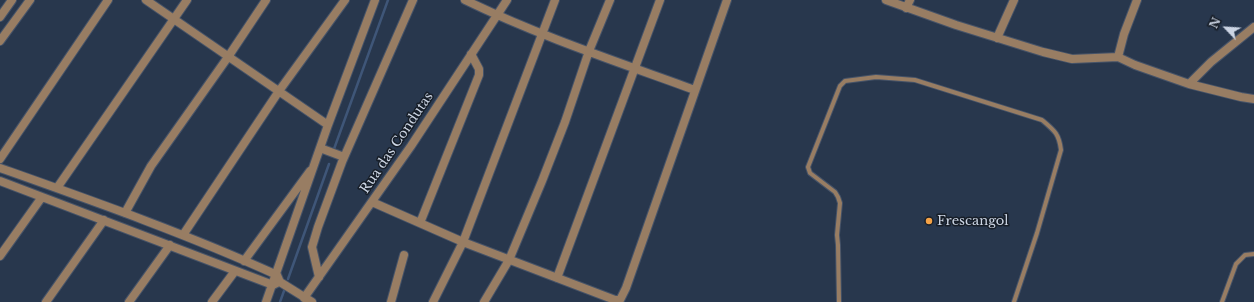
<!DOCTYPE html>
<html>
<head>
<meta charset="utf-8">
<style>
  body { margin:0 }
  #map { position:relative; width:1254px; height:302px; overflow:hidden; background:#28374d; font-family:"Libre Baskerville",serif }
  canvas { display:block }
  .north { position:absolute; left:1206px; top:8px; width:40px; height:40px; -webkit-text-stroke:3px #171e28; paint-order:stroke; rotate:295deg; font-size:11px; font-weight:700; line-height:16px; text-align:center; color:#ccd5e4 }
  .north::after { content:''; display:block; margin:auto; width:14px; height:18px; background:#ccd5e4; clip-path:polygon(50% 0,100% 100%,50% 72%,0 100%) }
</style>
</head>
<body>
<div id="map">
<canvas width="1254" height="302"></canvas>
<div class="north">N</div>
</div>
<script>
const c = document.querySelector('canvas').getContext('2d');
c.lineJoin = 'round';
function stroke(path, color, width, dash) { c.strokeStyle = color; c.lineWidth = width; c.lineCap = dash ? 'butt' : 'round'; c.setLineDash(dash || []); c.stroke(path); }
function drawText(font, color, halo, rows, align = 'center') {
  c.font = font + ' "Libre Baskerville",serif'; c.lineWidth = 3; c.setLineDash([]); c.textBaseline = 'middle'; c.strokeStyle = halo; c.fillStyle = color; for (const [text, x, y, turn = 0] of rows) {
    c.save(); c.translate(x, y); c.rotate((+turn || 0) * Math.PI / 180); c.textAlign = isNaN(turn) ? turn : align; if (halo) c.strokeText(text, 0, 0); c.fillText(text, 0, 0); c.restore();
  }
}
stroke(new Path2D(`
  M334 149 388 0
  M288 279 329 164
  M280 302 284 291`), '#3f5678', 2.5);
const service = new Path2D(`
  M839 302 838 245 837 235 840 203 838 197 835 192 810 173 808 167 840 86 845 81 876 77 915 80 1042 120C1055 131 1059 134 1061 150L1037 233 1014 302
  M1222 302 1236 264 1245 255 1254 254`);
const minor = new Path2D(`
  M146 0 328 125
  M465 0C539 36 618 62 695 90
  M886 0 956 25 1043 52 1072 59 1118 57 1135 65 1189 84 1241 97 1254 99
  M906 8 910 0
  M0 17 12 0
  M997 38 1014 0
  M0 41 30 0
  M1118 57 1124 34 1137 0
  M1189 84 1211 62 1254 27
  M320 148 344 157
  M0 159 108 0
  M0 168C93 201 187 234 277 275L280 282 312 302
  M0 181 273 285 277 283
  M57 188 187 0
  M372 202 463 242 615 300H620L626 288 727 0
  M125 213 151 166 228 57 266 0
  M420 223 479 75V69L471 54
  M183 235 279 91 345 0
  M0 256 42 197
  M244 261 310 171
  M319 277 312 247 318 227 342 162 413 0
  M557 278 660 0
  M304 298 411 146 507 0
  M46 302 104 220
  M129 302 170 245
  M212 302 235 271
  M266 302 328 125 375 0
  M391 302 404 255
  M433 302 463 242 555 0
  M484 302 509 260 542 181 565 122 589 51 610 0`);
stroke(service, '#465368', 6);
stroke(minor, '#465368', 10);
stroke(service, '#987d63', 4);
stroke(minor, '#987d63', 8);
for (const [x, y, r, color] of [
  [929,221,4,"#f5a246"]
]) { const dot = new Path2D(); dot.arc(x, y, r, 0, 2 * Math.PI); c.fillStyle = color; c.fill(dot); stroke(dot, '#171e28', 1.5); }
drawText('13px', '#ccd5e4', '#171e28', [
  ["Rua das Condutas",397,143,-56]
]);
drawText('13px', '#ccd5e4', '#171e28', [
  ["Frescangol",937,221]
], 'left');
</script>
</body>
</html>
